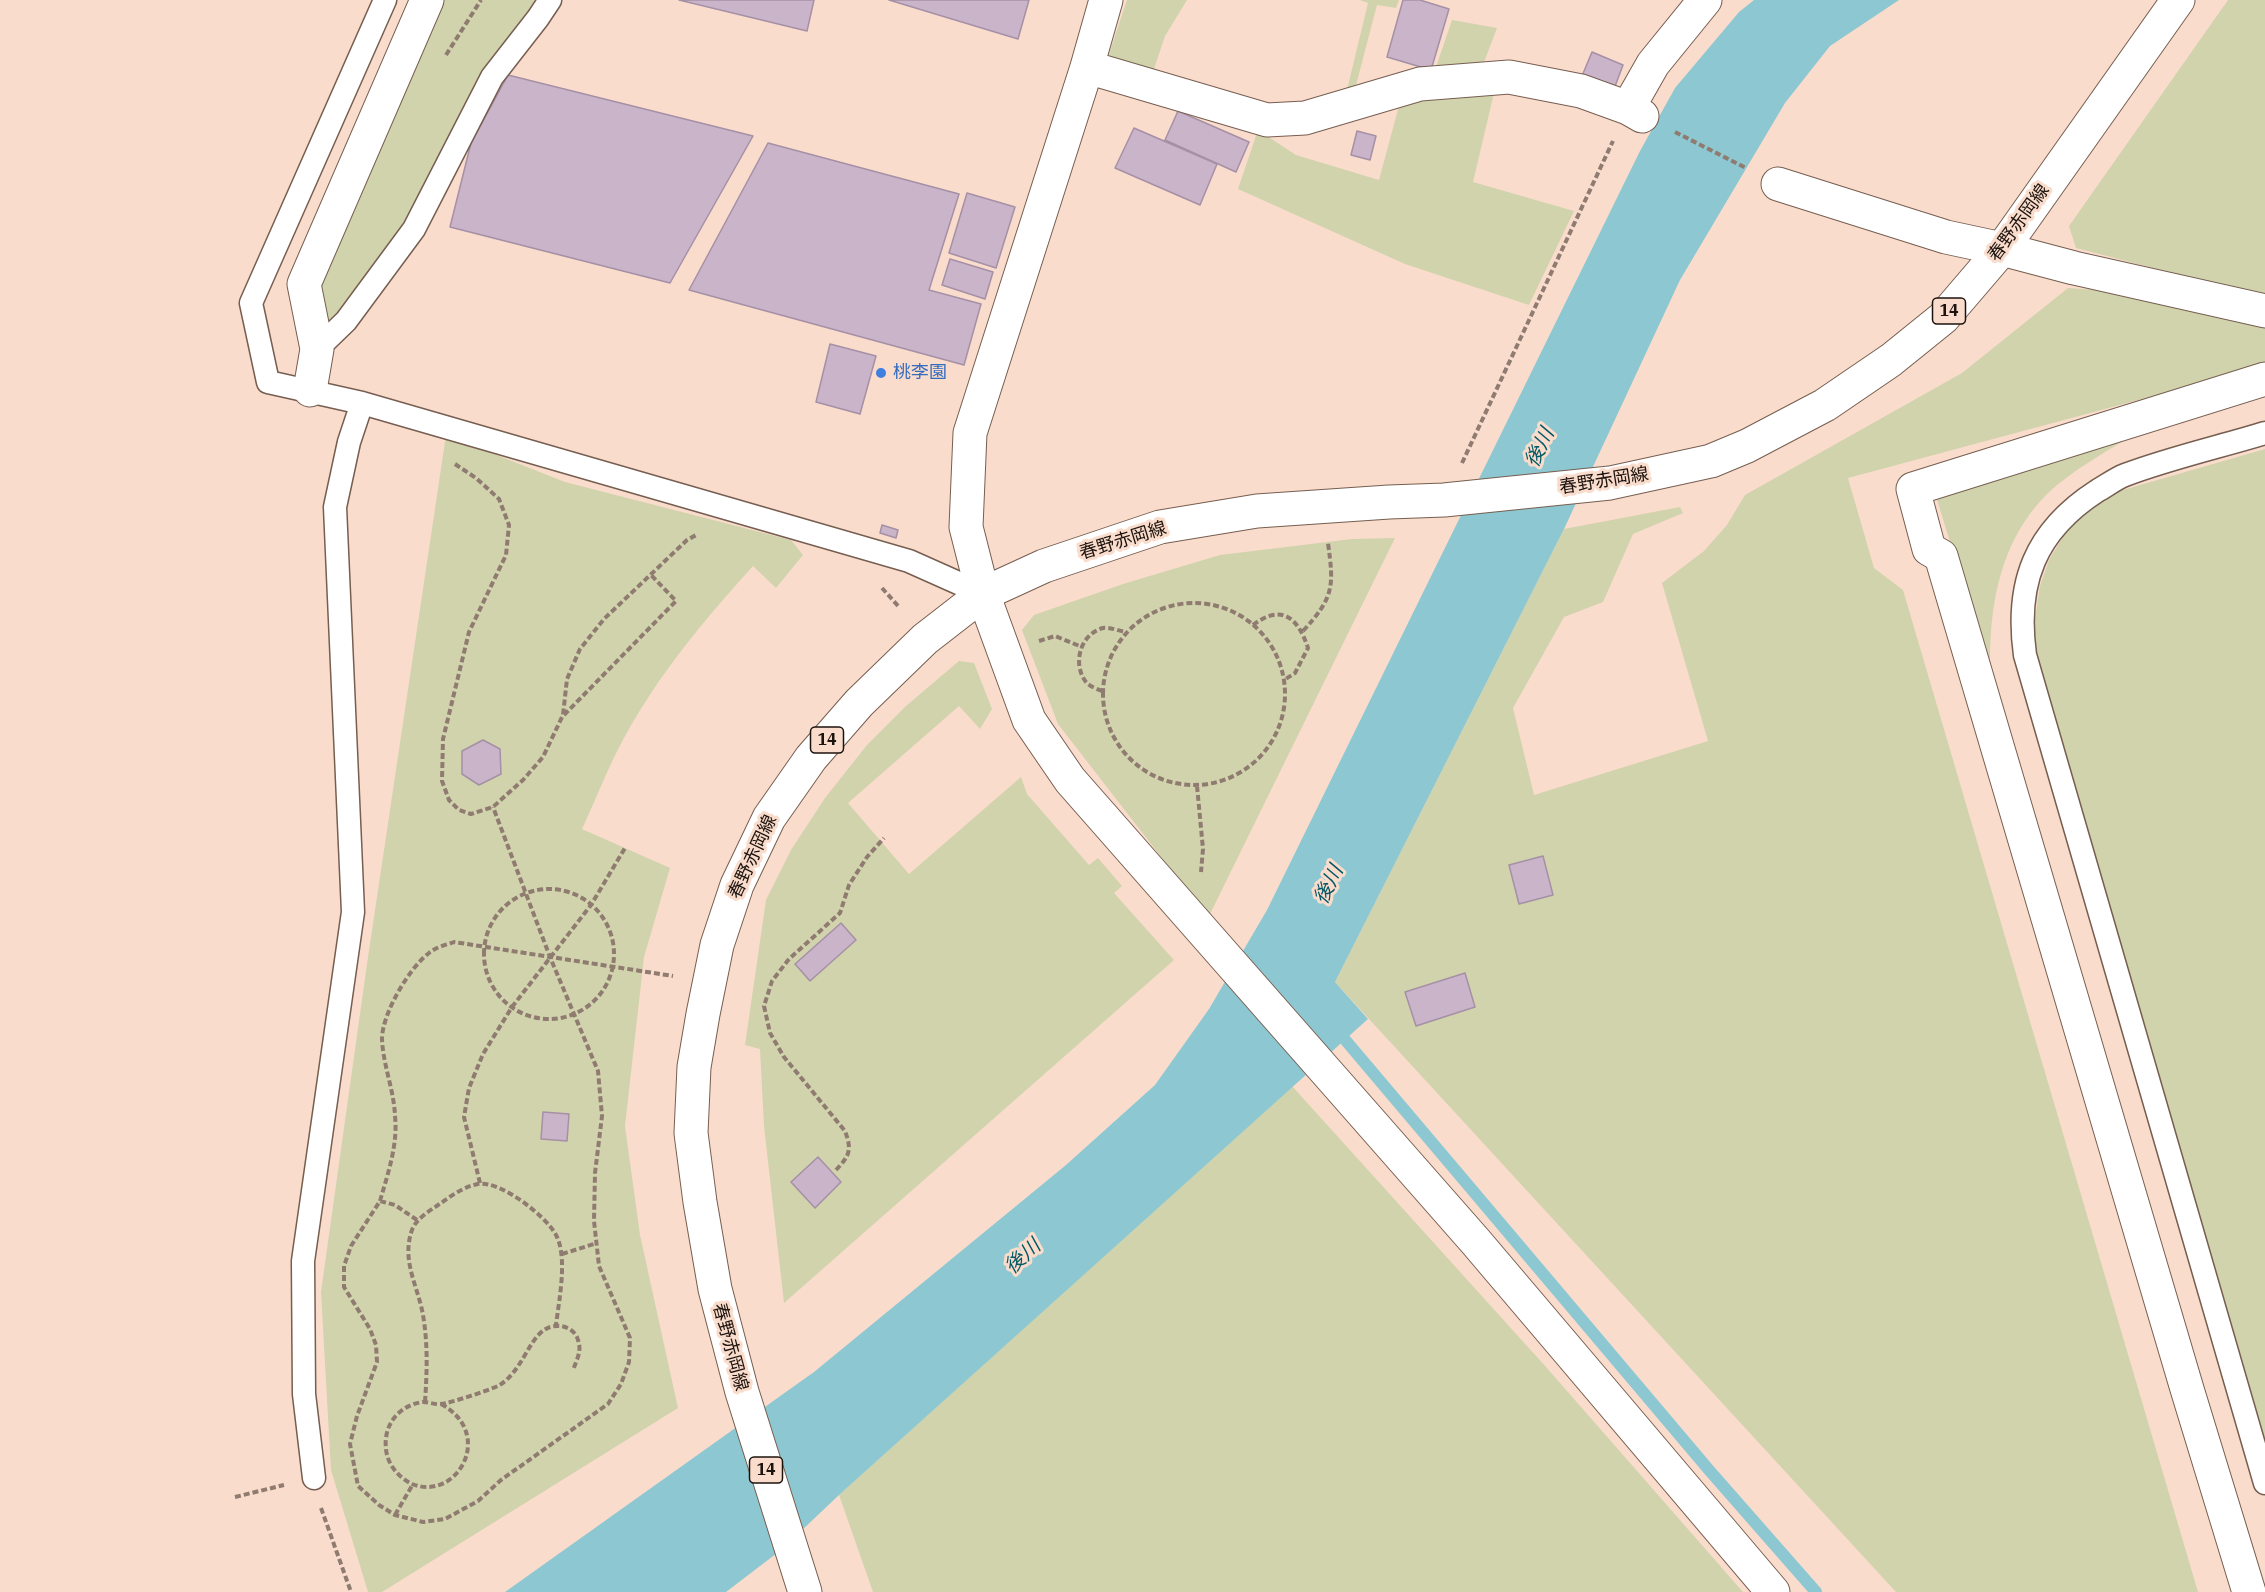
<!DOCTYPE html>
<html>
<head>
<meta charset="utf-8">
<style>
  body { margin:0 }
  canvas { display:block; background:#f9dccc }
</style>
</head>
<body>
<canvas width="2265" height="1592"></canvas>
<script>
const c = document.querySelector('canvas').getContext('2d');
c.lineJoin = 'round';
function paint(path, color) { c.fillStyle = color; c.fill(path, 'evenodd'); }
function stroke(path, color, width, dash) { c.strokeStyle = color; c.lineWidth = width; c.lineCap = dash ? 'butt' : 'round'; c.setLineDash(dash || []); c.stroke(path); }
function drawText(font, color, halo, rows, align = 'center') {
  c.font = font + ' "IBM Plex Serif","Noto Sans JP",serif'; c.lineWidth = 6; c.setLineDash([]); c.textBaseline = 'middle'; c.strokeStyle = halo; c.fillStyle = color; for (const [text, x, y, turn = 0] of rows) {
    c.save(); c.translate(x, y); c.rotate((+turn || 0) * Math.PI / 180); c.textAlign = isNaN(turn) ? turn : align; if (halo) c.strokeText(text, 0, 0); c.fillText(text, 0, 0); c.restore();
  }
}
paint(new Path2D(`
  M443 0H540L475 83 409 225 328 334 314 299Z
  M1127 0H1187L1165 36 1151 78 1116 68 1109 54Z
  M1360 0H1399L1396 8 1377 5 1355 89 1346 94 1368 3Z
  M2228 0H2265V297L2076 248 2069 226Z
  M1452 20 1497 28 1481 70H1435Z
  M1494 93 1473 182 1574 211 1529 305 1405 264 1238 189 1258 130 1296 155 1379 180 1400 102Z
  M2068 288 2128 292 2265 321V366L1848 478 1874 568 1903 590 2198 1592H1896L1335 982 1564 529 1680 507 1683 513 1633 534 1603 602 1564 617 1513 708 1534 795 1708 741 1662 583 1704 551 1727 525 1745 495 1962 373Z
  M2134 434C2105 453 2072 470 2047 494 1999 542 1989 607 1990 672L1935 493Z
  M446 435 565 482 791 540 803 555 776 588 753 566C704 620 659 674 624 738 608 767 596 799 582 829L670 868 644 957 625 1126 640 1235 678 1408 382 1592H368L331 1470 321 1292 367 964Z
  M2265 449V1439L2035 673 2031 645 2040 586 2049 560 2064 535 2083 514 2109 494Z
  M1395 538 1210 914 1189 893 1058 724 1022 630 1034 615 1123 584 1220 555 1352 539Z
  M959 661 974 663 992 709 980 729 959 706 848 803 909 874 1021 777 1027 794 1089 865 1098 858 1122 886 1114 893 1174 960 784 1303 764 1126 760 1049 745 1045 766 900 791 850 825 798 867 745 906 706Z
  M1292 1086 1546 1367 1743 1592H873L839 1495Z`), '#d1d3ad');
paint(new Path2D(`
  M1754 0H1899L1830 46 1785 103 1680 280 1564 529 1335 982 1368 1019 839 1495 781 1550 726 1592H505L814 1372 1066 1165 1155 1085 1209 1009 1267 910 1640 151 1675 88 1739 12Z`), '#8dc8d2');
stroke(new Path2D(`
  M1336 1029 1709 1470 1816 1592`), '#8dc8d2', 12);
const building = new Path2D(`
  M679 0H814L807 31Z
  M889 0H1029L1018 39Z
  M1403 0H1420L1449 9 1431 70 1387 57Z
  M1592 52 1623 65 1614 89 1582 76Z
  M508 75 753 136 670 283 450 227 471 143Z
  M1178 111 1249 142 1236 172 1165 140Z
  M1134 128 1217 164 1200 205 1115 168Z
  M1357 131 1376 136 1370 160 1351 155Z
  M768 143 959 194 929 290 981 304 964 365 689 290Z
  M967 193 1015 207 996 268 949 253Z
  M950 259 993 272 985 299 942 285Z
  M830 344 876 356 860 414 816 402Z
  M882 525 898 530 896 538 880 533Z
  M483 740 500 749 501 774 479 785 462 774V751Z
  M1543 856 1553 895 1519 904 1509 865Z
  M841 923 856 940 810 981 795 964Z
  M1465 973 1475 1007 1416 1026 1405 992Z
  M543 1112 569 1114 567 1141 541 1139Z
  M818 1157 841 1182 815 1208 791 1182Z`);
paint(building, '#cab4ca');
stroke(building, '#a590a5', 1.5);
const service = new Path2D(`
  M385 0 251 303 268 382 362 403 909 561 983 594
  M317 349 346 321 414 229 492 77 538 18 550 0
  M2265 433C2219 447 2170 458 2125 475 2115 479 2106 486 2097 491 2035 531 2015 583 2025 655L2265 1483
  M314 1478 304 1394 303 1261 353 912 335 507 349 442 362 403`);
const minor = new Path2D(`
  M1087 67 1267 120 1305 118 1420 84 1509 77 1581 91 1628 108 1642 116
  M1628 108 1653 64 1705 0
  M1778 184 1946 237 2002 249 2074 268 2265 311
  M310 390 317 349 304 284 427 0
  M983 594 966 527 970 433 1087 67 1106 0
  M2249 1592 2187 1389 1941 556 1929 549 1913 489 2265 379`);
const tertiary = new Path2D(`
  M983 594 1029 720 1070 780 1476 1242 1773 1592`);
const primary = new Path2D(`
  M805 1592 742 1392 715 1289 700 1202 691 1133 694 1067 703 1014 717 945 737 885 769 818 811 758 859 703 925 639 983 594 1044 566 1160 527 1257 511 1389 502 1444 500 1610 483 1711 461 1747 446 1825 405 1891 360 1943 318 2002 249 2178 0`);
stroke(service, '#765e50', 25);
stroke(minor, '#765e50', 35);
stroke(tertiary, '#765e50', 35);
stroke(primary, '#765e50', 35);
stroke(new Path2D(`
  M446 55 481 0
  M1675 132 1746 168
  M1462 463 1613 141
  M455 464 476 478 499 499 509 525 506 555 469 632 443 739 442 781 449 800 459 810 471 814 493 807 523 780 543 757 563 715 567 679 580 649 604 619 687 540 698 534
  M882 588 899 607
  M1103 694a91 91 0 1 1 182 0a91 91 0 1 1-182 0Z
  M1253 625C1282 603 1298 618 1308 648L1295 673 1284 680
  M1303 631C1334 597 1334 587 1328 543
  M1039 641 1055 636 1082 647
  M1102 691C1097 689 1089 686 1086 682 1072 664 1080 634 1103 628 1110 627 1119 631 1126 632
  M564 715 676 601 650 574
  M1197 786 1203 849 1201 872
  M484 954a65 65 0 1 1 130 0a65 65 0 1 1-130 0Z
  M836 1170C850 1155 852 1150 845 1131L784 1057 770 1033 764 1006 772 981 789 959 840 913 849 885 867 857 884 838
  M480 1183 464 1117 469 1088 483 1054 512 1007 591 905 625 848
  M380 1201C388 1173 398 1145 395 1116 394 1090 383 1065 382 1039 382 1014 409 968 429 953 436 947 446 945 454 942L673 976
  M417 1220 395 1205 380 1201 351 1246 344 1266V1287L370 1329 376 1345 377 1362 357 1416 350 1444 358 1486 379 1505 395 1515 423 1522 445 1519 478 1501 501 1480 608 1404 621 1384 629 1362 630 1338 599 1266 594 1221 595 1173 602 1116 598 1071 550 957 493 807
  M562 1254 597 1243
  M425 1402C427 1372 428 1344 423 1315 418 1286 401 1261 412 1230 416 1219 428 1212 438 1205 450 1197 462 1187 478 1184 500 1180 546 1216 556 1235 568 1257 559 1300 556 1325
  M441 1404C496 1434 457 1502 412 1484 399 1478 387 1464 386 1449 383 1425 399 1405 423 1402 429 1402 436 1405 441 1404 451 1403 489 1390 498 1386 521 1373 528 1341 544 1330 556 1322 574 1326 578 1340 582 1351 577 1359 573 1370
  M235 1497 284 1485
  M321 1508 351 1592
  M395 1515 413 1484`), '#8f7b70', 4, [6, 3]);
stroke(service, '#fff', 22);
stroke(minor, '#fff', 33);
stroke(tertiary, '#fff', 33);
stroke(primary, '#fff', 33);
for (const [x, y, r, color] of [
  [881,373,6,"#3f7fe0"]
]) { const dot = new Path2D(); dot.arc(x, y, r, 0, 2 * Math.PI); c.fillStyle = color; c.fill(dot); stroke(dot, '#f9dccc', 2); }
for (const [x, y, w] of [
  [1949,311,33],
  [827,740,33],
  [766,1470,33]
]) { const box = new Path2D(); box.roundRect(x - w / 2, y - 13, w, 26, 4.5); c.fillStyle = '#f9dccc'; c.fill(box); stroke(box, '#1d130e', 1.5); }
drawText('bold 16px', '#1d130e', null, [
  ["14",1949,311],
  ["14",827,740],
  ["14",766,1470]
]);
drawText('18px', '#1d130e', '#f9dccc', [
  ["春野赤岡線",2019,223,-54],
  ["春野赤岡線",1604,481,-9],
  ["春野赤岡線",1123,541,-17],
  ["春野赤岡線",753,857,-65],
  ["春野赤岡線",730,1347,75]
]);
drawText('18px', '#366cbe', '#f9dccc', [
  ["桃李園",893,373]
], 'left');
drawText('italic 20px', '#005964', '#f9dccc', [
  ["後川",1540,448,-64],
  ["後川",1329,885,-64],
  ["後川",1023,1257,-43]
]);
</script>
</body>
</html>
